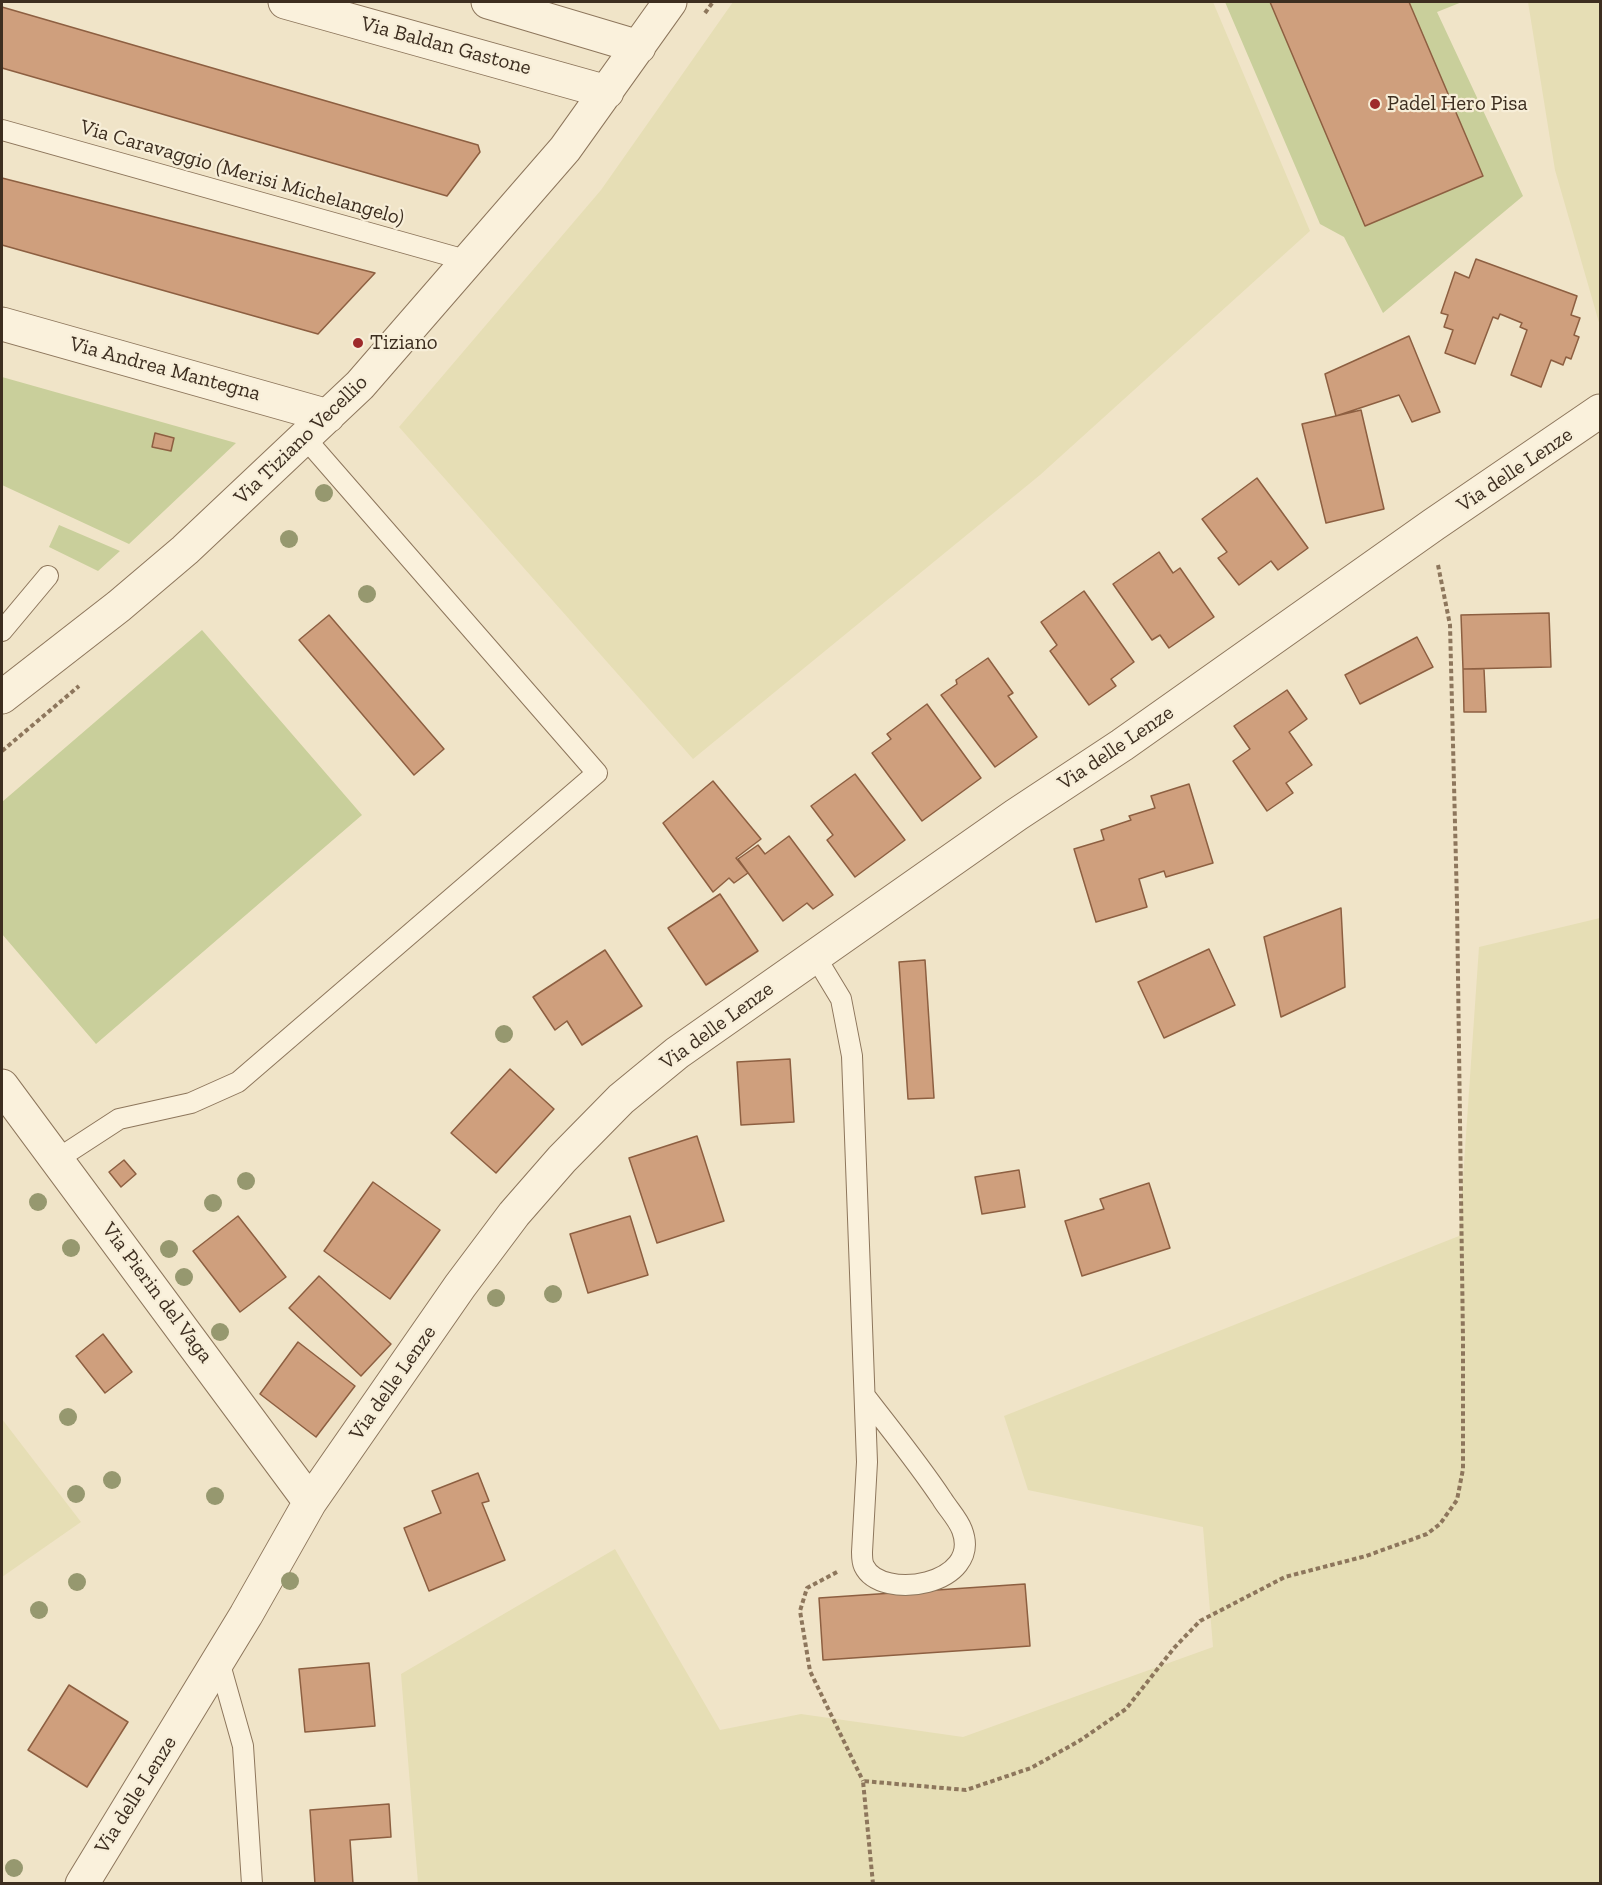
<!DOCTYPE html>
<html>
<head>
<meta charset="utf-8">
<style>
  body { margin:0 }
  #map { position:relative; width:1602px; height:1885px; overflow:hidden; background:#f0e4c8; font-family:"Zilla Slab",serif }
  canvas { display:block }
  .frame { position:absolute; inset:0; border:3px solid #3d2e20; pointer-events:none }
</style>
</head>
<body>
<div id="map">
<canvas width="1602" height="1885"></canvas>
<div class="frame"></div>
</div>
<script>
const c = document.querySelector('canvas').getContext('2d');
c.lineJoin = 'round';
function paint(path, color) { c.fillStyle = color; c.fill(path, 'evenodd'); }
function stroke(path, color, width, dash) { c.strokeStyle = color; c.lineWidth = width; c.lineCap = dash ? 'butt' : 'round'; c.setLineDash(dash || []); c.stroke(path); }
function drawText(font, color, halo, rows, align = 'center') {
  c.font = font + ' "Zilla Slab",serif'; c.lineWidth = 4.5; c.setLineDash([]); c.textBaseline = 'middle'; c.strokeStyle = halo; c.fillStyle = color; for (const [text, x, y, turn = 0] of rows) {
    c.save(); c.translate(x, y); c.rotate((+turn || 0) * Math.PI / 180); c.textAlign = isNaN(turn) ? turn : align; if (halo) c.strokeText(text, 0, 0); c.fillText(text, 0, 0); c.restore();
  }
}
paint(new Path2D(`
  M733 2H1213L1310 231 1040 475 693 759 399 427 601 190Z
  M1528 2H1600V326L1555 170Z
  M1600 918V1883H418L401 1674 615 1549 720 1730 801 1714 963 1737 1213 1647 1203 1527 1028 1490 1004 1416 1459 1236 1479 947Z
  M2 1419 81 1522 2 1577Z`), '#e6deb5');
paint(new Path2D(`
  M1225 2H1462L1437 12 1523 196 1383 313 1344 237 1320 224Z
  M2 377 236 443 129 544 2 485Z
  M59 525 120 551 98 571 49 547Z
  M202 630 362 815 96 1044 2 934V802Z`), '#c9cf9b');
const building = new Path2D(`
  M1270 2H1409L1483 176 1365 226Z
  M2 7 478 145 480 152 447 196 2 68Z
  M2 178 375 273 318 334 2 245Z
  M1476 259 1577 296 1571 315 1580 318 1574 335 1579 337 1571 359 1566 357 1563 365 1551 360 1541 387 1511 375 1527 330 1520 327 1522 323 1500 314 1498 319 1493 317 1475 364 1445 353 1453 330 1444 327 1448 315 1441 313 1455 272 1469 278Z
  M1409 336 1440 412 1412 422 1399 395 1336 416 1325 374Z
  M1361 410 1384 509 1326 523 1302 424Z
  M155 433 174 438 171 451 152 447Z
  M1257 478 1308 548 1278 570 1271 561 1239 585 1218 558 1227 552 1202 519Z
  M1159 552 1173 573 1180 568 1214 617 1169 648 1160 635 1152 640 1113 584Z
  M1084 591 1134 662 1111 679 1116 686 1089 705 1050 651 1057 645 1041 622Z
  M1549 613 1551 667 1463 669 1461 615Z
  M329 615 444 749 414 775 299 640Z
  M1417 637 1433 667 1360 704 1345 675Z
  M988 658 1013 693 1008 696 1037 737 995 767 941 695 957 684 956 680Z
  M1463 669H1484L1486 712H1464Z
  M1287 690 1307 719 1289 732 1312 765 1286 783 1293 793 1267 811 1233 761 1250 749 1234 726Z
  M927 704 981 778 922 821 872 753 891 739 887 734Z
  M855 774 905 840 855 877 827 840 833 835 811 806Z
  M713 781 761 839 736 858 748 873 734 883 729 878 713 892 663 823Z
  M1189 784 1213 863 1166 877 1164 871 1139 879 1147 907 1096 922 1074 849 1104 840 1101 830 1131 820 1129 816 1155 808 1151 796Z
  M789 836 833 895 813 909 807 903 783 921 738 859 758 845 765 854Z
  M720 894 758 951 706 985 668 928Z
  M1341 908 1345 987 1281 1017 1264 937Z
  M1209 949 1235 1005 1164 1038 1138 982Z
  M605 950 642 1006 582 1045 567 1021 555 1030 533 997Z
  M925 960 934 1098 908 1099 899 962Z
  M790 1059 794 1122 741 1125 737 1062Z
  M510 1069 554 1109 496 1173 451 1133Z
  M697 1136 724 1221 657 1243 629 1158Z
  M124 1160 136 1174 121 1187 109 1172Z
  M1019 1170 1025 1207 982 1214 975 1177Z
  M373 1182 440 1230 390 1299 324 1251Z
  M1149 1183 1170 1248 1082 1276 1065 1221 1104 1209 1100 1199Z
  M238 1216 286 1277 240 1312 193 1251Z
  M630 1216 648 1275 588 1293 570 1234Z
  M319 1276 391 1344 361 1376 289 1308Z
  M103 1334 132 1372 105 1393 76 1356Z
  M298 1342 355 1386 316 1437 260 1394Z
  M478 1473 489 1501 482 1503 505 1560 429 1591 404 1528 441 1513 432 1491Z
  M1025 1584 1030 1646 823 1660 819 1598Z
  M369 1663 375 1726 305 1732 299 1669Z
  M69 1685 128 1722 87 1787 28 1750Z
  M389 1804 391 1837 350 1840 353 1884H315L310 1810Z`);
paint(building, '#cf9f7d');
stroke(building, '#8d5f41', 1.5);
const lane = new Path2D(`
  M2 130 469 261
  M2 631 48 576
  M815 956 841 999 852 1056 867 1462 862 1552C862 1556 862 1562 864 1566 881 1602 983 1585 962 1530 958 1519 948 1509 942 1499 918 1463 891 1430 865 1396
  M56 1160 119 1119 191 1103 238 1082 597 773 305 438
  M219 1661 243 1746 252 1884`);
const street = new Path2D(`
  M285 2 607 92
  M488 2 639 47
  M2 324 328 416
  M2 697 119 606 185 550 360 385 565 149 670 2
  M2 1086 310 1502
  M82 1884 246 1615 310 1502 460 1286 514 1214 562 1159 621 1099 677 1053 1016 815 1122 745 1433 525 1600 411`);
stroke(lane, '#8d765c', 22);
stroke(street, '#8d765c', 35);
stroke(new Path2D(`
  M705 13 713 2
  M2 751 79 686
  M837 1572 807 1588 800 1611 810 1671 863 1781
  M873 1884 863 1781 966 1790 1031 1768 1079 1741 1126 1709 1174 1648 1200 1621 1285 1577 1366 1556 1427 1534 1440 1524 1457 1500 1463 1469V1339L1457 903 1450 625 1438 565`), '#8d765c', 4, [4.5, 3]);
stroke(lane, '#faf1dc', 20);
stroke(street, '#faf1dc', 33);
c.fillStyle = '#96986f';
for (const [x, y] of [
  [324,493],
  [289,539],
  [367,594],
  [504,1034],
  [246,1181],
  [38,1202],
  [213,1203],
  [71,1248],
  [169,1249],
  [184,1277],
  [553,1294],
  [496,1298],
  [220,1332],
  [68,1417],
  [112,1480],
  [76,1494],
  [215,1496],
  [290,1581],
  [77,1582],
  [39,1610],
  [14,1868]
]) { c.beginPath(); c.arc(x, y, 9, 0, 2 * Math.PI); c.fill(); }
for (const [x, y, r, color] of [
  [1375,104,6,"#9e2a2b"],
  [358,343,6,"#9e2a2b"]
]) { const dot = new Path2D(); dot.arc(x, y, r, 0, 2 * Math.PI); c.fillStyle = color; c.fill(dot); stroke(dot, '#f7eed8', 2); }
drawText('21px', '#3d2e20', '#f7eed8', [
  ["Via Baldan Gastone",446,46,15],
  ["Via Caravaggio (Merisi Michelangelo)",242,173,16],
  ["Via Andrea Mantegna",165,369,15],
  ["Via Tiziano Vecellio",301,440,-44],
  ["Via delle Lenze",1515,470,-34],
  ["Via delle Lenze",1116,748,-34],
  ["Via delle Lenze",717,1026,-36],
  ["Via Pierin del Vaga",157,1293,53],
  ["Via delle Lenze",393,1383,-55],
  ["Via delle Lenze",136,1795,-58]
]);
drawText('21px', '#3d2e20', '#f7eed8', [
  ["Padel Hero Pisa",1387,104],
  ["Tiziano",370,343]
], 'left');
</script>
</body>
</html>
